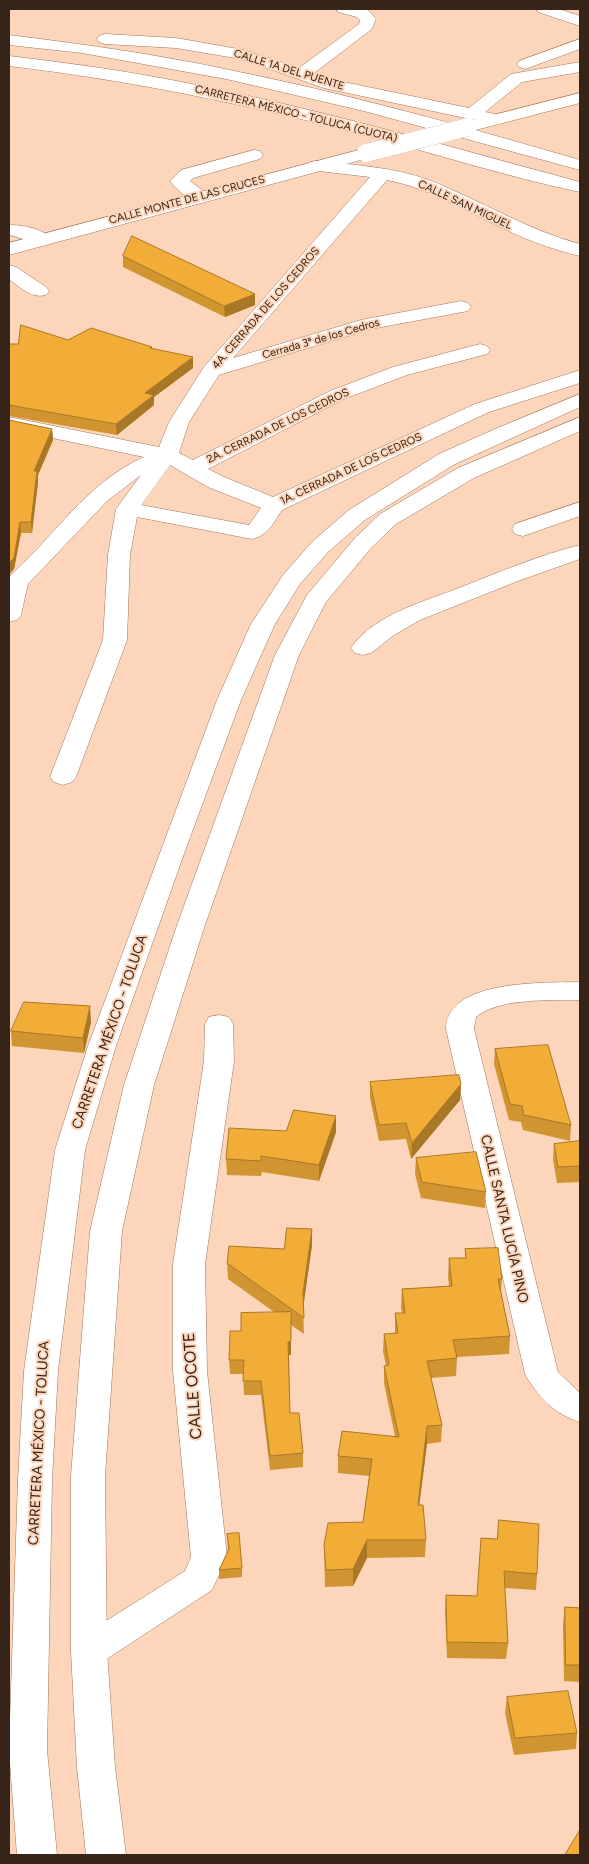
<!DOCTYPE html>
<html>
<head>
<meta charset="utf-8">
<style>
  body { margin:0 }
  #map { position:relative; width:589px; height:1864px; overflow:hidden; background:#fcd5bb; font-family:Figtree,sans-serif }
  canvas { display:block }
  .frame { position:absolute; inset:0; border:10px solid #362418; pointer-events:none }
</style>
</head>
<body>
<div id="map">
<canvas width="589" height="1864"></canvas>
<div class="frame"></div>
</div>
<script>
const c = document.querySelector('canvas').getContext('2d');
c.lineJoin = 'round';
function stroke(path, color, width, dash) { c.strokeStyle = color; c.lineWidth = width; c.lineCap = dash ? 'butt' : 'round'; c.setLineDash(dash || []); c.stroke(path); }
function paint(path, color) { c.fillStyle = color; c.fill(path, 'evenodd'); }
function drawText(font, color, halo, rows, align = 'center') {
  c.font = font + ' Figtree,sans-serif'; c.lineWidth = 4; c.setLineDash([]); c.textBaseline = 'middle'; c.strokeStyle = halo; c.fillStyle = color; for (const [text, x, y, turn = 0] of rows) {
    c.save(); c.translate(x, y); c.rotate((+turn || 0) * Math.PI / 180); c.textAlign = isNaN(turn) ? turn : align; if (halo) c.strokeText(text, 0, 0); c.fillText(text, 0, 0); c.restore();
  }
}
const street = new Path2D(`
  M336 9 368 10 376 19 372 29 314 73 334 80 469 108 511 74 580 62V72L522 82 485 112 495 114 498 118 495 122 489 123 324 88 241 59 176 48 105 44 99 42 97 39 99 36 105 34 176 38 244 50 299 68 359 24 360 20 357 17 338 12Z
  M536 9H559L580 16V26L538 12Z
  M580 39V49L525 69 519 67 517 64 519 61Z
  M254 150 260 151 263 155 260 159 193 178 190 181 211 197 208 201C196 204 177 192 170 181L181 170Z
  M316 161C354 165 393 167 429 180 480 200 527 230 580 244V256C550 249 522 238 494 224 459 207 425 187 387 180L233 358 361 320 461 301 468 303 471 307 468 311 371 329 219 375 189 422 179 453 193 460 330 391 393 367 480 344 487 346 490 350 487 354 407 375 344 399 208 469 224 477 273 497 475 404 580 370V383L489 412 282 510C272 524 270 534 252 539L137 517 130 555 127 640 76 777 72 782 63 785 54 782 50 777 103 640 108 555 116 509 141 475 107 501 28 584 21 615 17 620 9 622V577C54 537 87 482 144 457L9 429V417L159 447 169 422 204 367 370 177 310 170 307 166 310 162ZM170 465 208 487 261 508 249 525 141 505Z
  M9 225C22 225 43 228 51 239L49 243C35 246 22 237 9 235Z
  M9 265 16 267 46 287 49 291 46 295C31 299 20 287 9 279Z
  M580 502V516L523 536 515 534 512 529 515 524Z
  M580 545V559L518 581 420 620 394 635 371 653 363 655 355 653 351 648C375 613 427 601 464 586 502 571 540 555 580 545Z
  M580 982V1000C549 1001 501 997 476 1017L474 1029 558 1372 580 1393V1422C554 1414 538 1397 525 1374L446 1029C447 979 544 983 580 982Z
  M219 1015 229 1017 233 1024 234 1061 205 1264 207 1371 227 1557 212 1590 102 1662 89 1666 76 1662 71 1651 76 1640 185 1571 191 1557 173 1371V1264L204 1061 205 1024 209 1017Z`);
const secondary = new Path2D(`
  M580 93V103L468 132 462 131 459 127 462 123Z
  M366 148 372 149 375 153 372 157 9 255V243Z`);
const primary = new Path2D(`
  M580 394V407L455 464 365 520 328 552 300 584 275 624 241 700 185 851 116 1046 85 1150 58 1371 52 1480 47 1750 57 1855H17L9 1750 18 1480 24 1371 55 1150 88 1046 217 700 251 624 283 575 312 542 349 510 439 454 495 429Z
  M580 417V431L474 478 396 524 371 548 326 602 299 655 204 928 154 1085 122 1231 105 1476 107 1651 115 1767 126 1855H86L77 1767 71 1651V1476L90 1231 124 1085 176 928 275 655 307 595 355 538 380 514 458 468Z`);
const highway = new Path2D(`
  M9 35C82 44 154 54 225 69 345 93 463 126 580 160V170L364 111 226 79 82 53 9 45Z
  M9 56C58 62 107 68 155 77 299 103 439 144 580 182V192C507 177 434 153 361 134 245 104 128 80 9 66Z`);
stroke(street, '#a17658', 1);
stroke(secondary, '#a17658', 1);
stroke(primary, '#a17658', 1);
stroke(highway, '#a17658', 1);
paint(street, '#fff');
paint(secondary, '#fff');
paint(primary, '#fff');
paint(highway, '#fff');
const secondaryBridge = new Path2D(`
  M366 153 468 127`);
stroke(secondaryBridge, '#a17658', 18, []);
stroke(secondaryBridge, '#fff', 18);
paint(new Path2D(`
  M123 256 255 294V305L225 317 123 267Z
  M68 340 152 347V349L193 368 154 397V405L117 435 9 416V344H18Z
  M9 420 52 429 53 440 38 475V482L32 533H21L14 569Z
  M91 1022 84 1053 12 1046 11 1031Z
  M495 1049 571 1125 570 1141 523 1130 521 1122 509 1120 494 1064Z
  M370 1082 461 1084 460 1100 411 1159 406 1139 379 1141 370 1098Z
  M336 1116V1132L319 1181 262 1172 261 1176 227 1175 226 1159 286 1131Z
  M580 1141V1182L557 1183 553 1160 554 1144Z
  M416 1158 486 1192 485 1208 421 1198 415 1174Z
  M312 1229V1245L303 1306 304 1334 291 1325V1355H289L290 1413 303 1453V1467L270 1470 261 1395H244L243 1374H230L229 1360 274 1312 228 1279 227 1263 284 1249Z
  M465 1249 502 1279 501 1293 510 1336 509 1354 457 1357 456 1376 431 1378 442 1425 441 1442 427 1444 419 1505 426 1540 425 1557 367 1558 353 1586 325 1587 324 1545 363 1522 369 1476 338 1473V1456L395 1436 384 1383V1366H386L383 1351 384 1334 395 1333V1313H402L401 1307 402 1289 449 1286 448 1276 449 1258H465Z
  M227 1534 242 1568V1577L219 1579V1570L228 1550Z
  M481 1538 537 1574 536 1590 505 1588 508 1643 506 1659 447 1658 445 1611 446 1595 477 1596Z
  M565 1607 580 1608V1682L564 1681 563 1624Z
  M507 1697 577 1733 576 1749 514 1755 505 1713Z`), '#d09430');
paint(new Path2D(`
  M255 294V305L225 317 224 306Z
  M193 357V368L154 397V405L117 435 116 424 145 393Z
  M52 429 53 440 38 475V482L32 533 31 522 34 471Z
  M20 522 21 533 14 569 9 575V563Z
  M90 1006 91 1022 84 1053 83 1038Z
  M461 1084 460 1100 411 1159 412 1143Z
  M336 1116V1132L319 1181V1165Z
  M312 1229V1245L303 1309V1293Z
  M291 1341V1355H288V1342Z
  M427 1426V1444L417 1523 418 1505Z
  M367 1540V1558L353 1586V1569Z`), '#a97827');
const building = new Path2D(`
  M132 236 255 294 224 306 123 256Z
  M21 325 68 340 91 328 152 347 150 348 193 357 145 393 154 395 116 424 9 405V344H18Z
  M9 420 52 429 34 471H37L31 522H20L14 558 9 563Z
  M24 1002 90 1006 83 1038 11 1031Z
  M548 1045 571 1125 524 1115 522 1106 510 1104 495 1049Z
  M459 1075 461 1084 412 1143 406 1123 379 1125 370 1082Z
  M294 1110 336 1116 319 1165 261 1156V1161L226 1159 229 1128 286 1131Z
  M580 1141V1166L558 1167 554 1144Z
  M476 1152 486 1192 422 1182 416 1158Z
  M287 1228 312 1229 303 1293 304 1318 227 1263 229 1246 284 1249Z
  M498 1248 502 1279H498L510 1336 453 1340 457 1358 427 1361 442 1425 427 1426 418 1505H423L426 1540H367L353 1569 326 1570 324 1545 328 1523 363 1522 372 1459 338 1456 342 1431 399 1437 384 1366 389 1365 384 1334 398 1333 395 1313H405L402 1289 452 1286 449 1258H466L465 1249Z
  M291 1312V1341L288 1342 290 1413H299L303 1453 270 1456 261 1381H243L244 1360H229L230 1331H241V1313Z
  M499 1520 539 1524 537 1574 504 1571 508 1643 447 1642 446 1595 477 1596 481 1538 497 1539Z
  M239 1533 242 1568 219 1570 229 1549 227 1534Z
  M565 1607 580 1608V1665H566Z
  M568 1691 577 1733 515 1738 507 1697Z
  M580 1830V1855H565Z`);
paint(building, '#f2ac38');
stroke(building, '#a97827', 1);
drawText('11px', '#362418', '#fcd5bb', [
  ["CALLE 1A DEL PUENTE",289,70,17],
  ["CARRETERA MÉXICO - TOLUCA (CUOTA)",296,114,14],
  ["CALLE MONTE DE LAS CRUCES",187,200,-15],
  ["CALLE SAN MIGUEL",465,205,25],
  ["4A. CERRADA DE LOS CEDROS",266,308,-49],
  ["Cerrada 3ª de los Cedros",321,339,-16],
  ["2A. CERRADA DE LOS CEDROS",278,426,-26],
  ["1A. CERRADA DE LOS CEDROS",351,469,-25]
]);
drawText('14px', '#362418', '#fcd5bb', [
  ["CARRETERA MÉXICO - TOLUCA",110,1032,-71],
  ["CALLE SANTA LUCÍA PINO",504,1219,77],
  ["CARRETERA MÉXICO - TOLUCA",39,1443,-87]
]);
drawText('16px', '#362418', '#fcd5bb', [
  ["CALLE OCOTE",193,1386,-94]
]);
</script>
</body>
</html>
